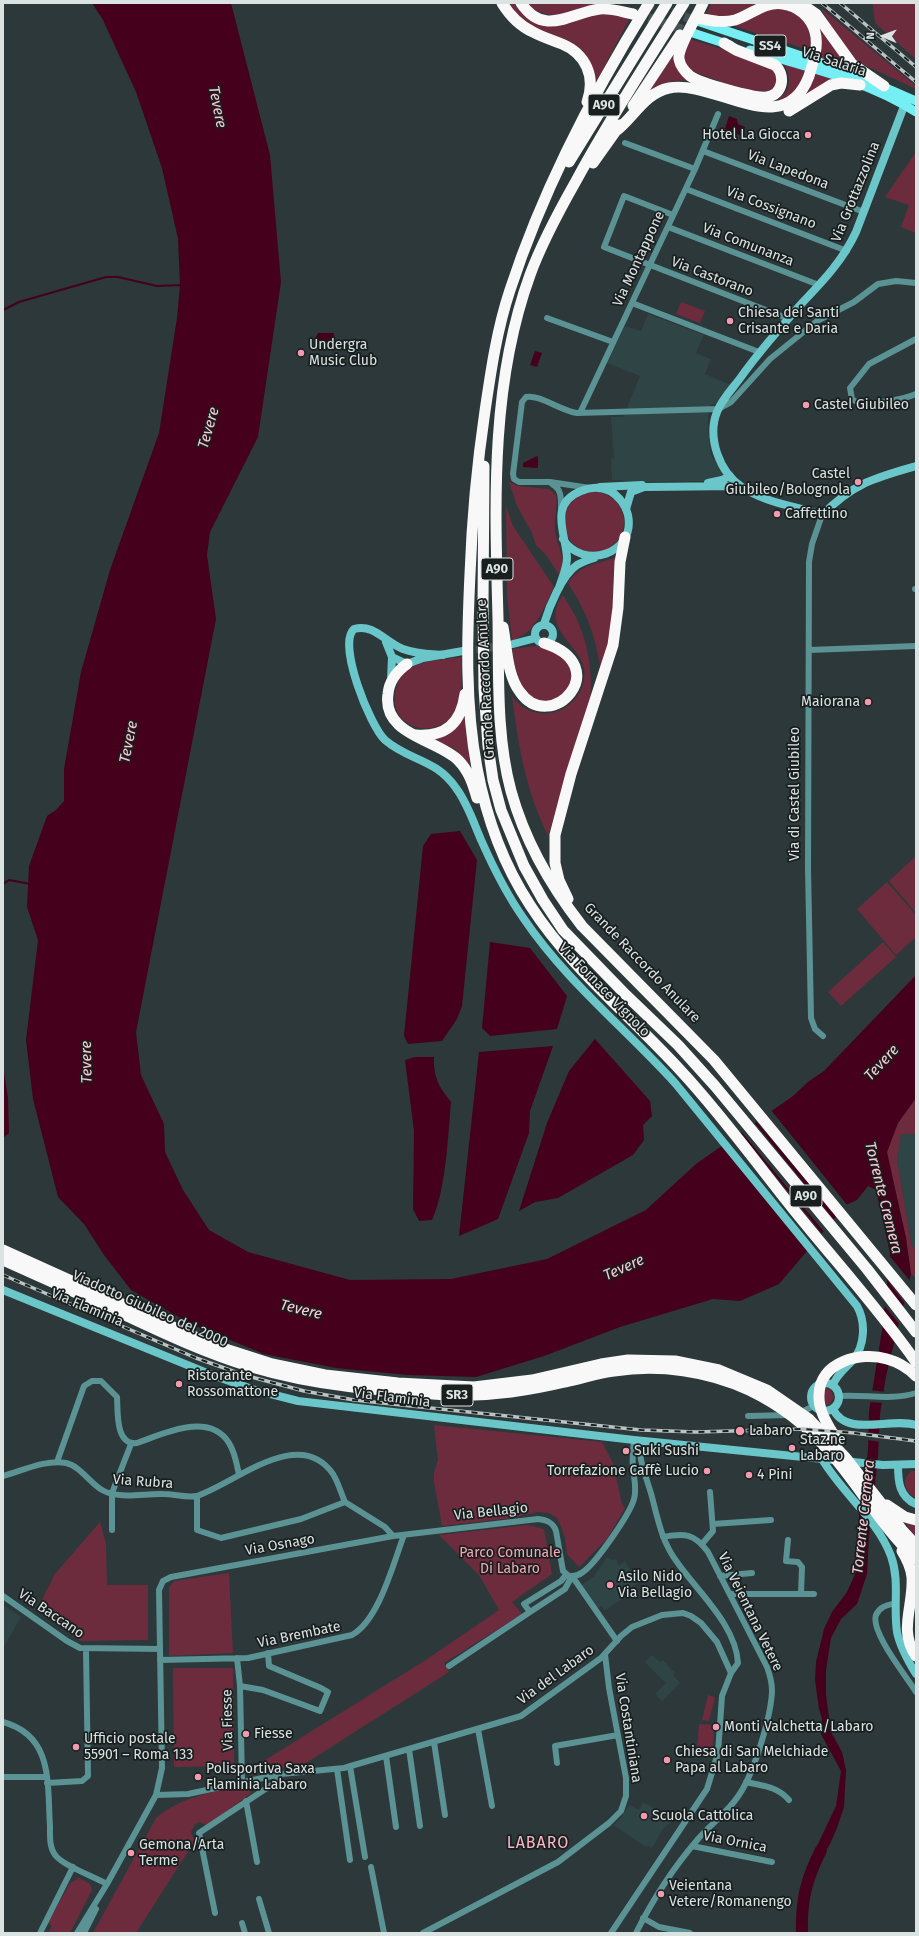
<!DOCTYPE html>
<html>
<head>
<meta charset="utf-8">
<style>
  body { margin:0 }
  #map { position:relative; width:919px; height:1936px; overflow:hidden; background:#2c3839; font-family:"Fira Sans",sans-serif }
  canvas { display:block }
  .frame { position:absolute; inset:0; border:4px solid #dae2e2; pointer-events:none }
  .north { position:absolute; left:863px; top:16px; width:40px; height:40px; -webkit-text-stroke:3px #191e1f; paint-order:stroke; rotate:271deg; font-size:11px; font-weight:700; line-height:16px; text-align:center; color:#dae2e2 }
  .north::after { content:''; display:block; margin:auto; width:14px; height:18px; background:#dae2e2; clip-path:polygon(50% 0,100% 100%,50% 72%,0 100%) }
</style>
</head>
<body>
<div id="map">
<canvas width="919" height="1936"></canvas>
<div class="frame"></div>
<div class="north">N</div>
</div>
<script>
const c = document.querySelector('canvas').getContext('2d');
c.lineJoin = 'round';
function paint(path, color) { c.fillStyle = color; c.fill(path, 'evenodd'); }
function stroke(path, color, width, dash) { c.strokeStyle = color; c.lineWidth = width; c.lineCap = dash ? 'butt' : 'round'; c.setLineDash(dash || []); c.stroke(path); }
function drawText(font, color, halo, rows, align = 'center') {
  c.font = font + ' "Fira Sans",sans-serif'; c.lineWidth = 3.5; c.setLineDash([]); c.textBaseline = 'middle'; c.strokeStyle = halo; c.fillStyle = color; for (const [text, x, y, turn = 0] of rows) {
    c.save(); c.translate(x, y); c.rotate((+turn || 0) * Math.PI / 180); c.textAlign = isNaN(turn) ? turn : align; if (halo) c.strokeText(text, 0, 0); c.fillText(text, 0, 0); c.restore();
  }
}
paint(new Path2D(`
  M648 314 704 335 696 353 711 359 705 374 731 385 718 404 710 405 708 416V430L711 455 724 475 721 478 705 481 643 482 612 480 611 459 614 458 611 417H623L640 376 607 363 625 326 641 331Z
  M901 1133 916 1134V1247H912L897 1160Z
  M607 1557 612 1560 616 1559 619 1566 625 1561 638 1583 630 1588 633 1592 604 1611 602 1606 597 1609 581 1586 594 1576Z
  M3 1605 21 1617 3 1648Z
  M652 1655 660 1662 663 1660 675 1673 673 1675 680 1683 662 1701 655 1694 666 1683 645 1662Z
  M643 1802 674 1820 663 1829 652 1848 647 1845 646 1847 613 1825 620 1819 629 1805 639 1810Z`), '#2f4445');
paint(new Path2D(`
  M507 3H519L533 17 600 12 630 18 595 84 587 57 583 51 567 40 527 25Z
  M527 3H596L601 5C575 12 548 25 527 3Z
  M711 3H760C742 12 726 22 706 14Z
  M870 3H916V59L875 23 873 5Z
  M781 7 801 15 811 34 812 51 734 26 760 12Z
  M820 7 916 86V89L858 62 834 32Z
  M818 21 852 67 819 57Z
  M689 39 769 63 779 76 774 89C754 98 715 79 695 72L689 69 683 58Z
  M675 53 698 82C677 79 667 80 649 91Z
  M783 63 807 71C801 83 792 100 776 100 792 92 792 76 783 63Z
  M814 72 840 81 802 96Z
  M916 152V233L901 227 909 205 885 197Z
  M681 302 705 311 700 323 676 314Z
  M509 482 518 486 549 489 556 495C558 506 554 518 555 530 556 546 569 559 559 575L547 556 536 545 532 533 517 506Z
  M564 522a30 30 0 1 1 60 0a30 30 0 1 1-60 0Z
  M506 506 513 526 554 587C544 607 536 634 512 640L507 595Z
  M616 557 613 580 612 628 601 671C595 634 588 615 568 583 583 562 595 566 616 557Z
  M563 595C568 604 574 612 578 622 589 647 594 680 589 707L548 836C525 787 519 749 512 696 533 726 577 715 584 680 591 646 536 633 563 595Z
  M537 646 549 648 572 665 571 687 553 702 535 700 521 686 515 667 512 649Z
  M462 657C461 671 463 688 459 702 448 744 384 733 396 689 398 680 403 672 411 668 425 660 446 659 462 657Z
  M464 713 470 765 455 749 430 738Z
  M916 856V913L889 881Z
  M887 882 916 915V937L896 955 857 909Z
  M883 942 896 957 841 1006 828 992Z
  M916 1098V1134H901L897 1160 912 1247H916V1278L911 1274 906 1238 887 1152 898 1123Z
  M825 1388 830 1389 834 1397 830 1404 825 1406 816 1394Z
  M434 1425 602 1442 613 1463 622 1504 625 1508 607 1539 579 1567 567 1554 565 1538 560 1524 556 1517 548 1513 538 1512 512 1518 442 1526 434 1482V1473L438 1460Z
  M911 1471H916V1498C908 1495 903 1486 906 1477Z
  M904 1521 916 1525V1537Z
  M100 1522 106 1544 107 1585H148V1640L80 1641 37 1609 55 1574Z
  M528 1525 544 1529 552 1574 512 1602 522 1614 444 1663 449 1672 306 1763 249 1775 246 1772 424 1661 499 1610 479 1575 439 1535Z
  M229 1573 233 1653 169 1656V1587L174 1581Z
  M173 1668H233L234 1766 174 1767Z
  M708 1695 715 1697 709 1721 702 1720Z
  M699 1724 714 1725 713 1751 697 1750Z
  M243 1786 250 1788 251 1793 211 1823 206 1825 200 1822 195 1824 191 1832 192 1836 196 1839 136 1933H93L156 1818C179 1798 213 1791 243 1786Z
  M79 1878 90 1884 92 1890 70 1933H48L52 1926 48 1923 70 1883Z`), '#6d2c3e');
paint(new Path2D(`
  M92 3H231L270 155 281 282 258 437 210 532 207 555 216 619 136 1032 141 1075 164 1124 165 1152 183 1190 209 1230 248 1252 350 1280 451 1279 547 1259 646 1210 696 1164 793 1096 808 1082 824 1071 916 975V1098L898 1123 887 1152 906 1238 911 1274 886 1376 880 1414 878 1457 869 1535 867 1574 857 1604 841 1619 831 1638 826 1670V1695L831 1732 842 1752 846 1770 844 1807 837 1828 829 1846 814 1864 817 1846 836 1806 841 1771 821 1734 822 1718 819 1709 815 1680 816 1662 824 1629 832 1612 847 1592 856 1572 859 1555V1515L868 1451 869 1411 883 1324 890 1253 876 1190 868 1186 857 1200 846 1205 779 1284 740 1301 713 1299 620 1327 544 1356 476 1377 408 1375 336 1368 264 1354 191 1324 131 1290 104 1255 84 1224 58 1197 33 1099 26 1040 38 940 27 907 29 866 47 816 56 810 64 801V769L81 672 110 570 159 433 177 318 180 285 178 239 162 168 136 92 103 20Z
  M729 116 737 119 738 124 745 127 742 136 725 129Z
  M318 333H334L333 340 318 342 316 337Z
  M535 351 542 353 537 367 530 365Z
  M537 456 538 457V467L537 468 523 467V463Z
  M460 831 477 860 462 1006 457 1019 442 1041 408 1044 404 1036 423 846 431 834Z
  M490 942 530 948 567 996 557 1029 490 1036 482 1028Z
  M595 1039 650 1101 652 1116 643 1125 644 1140 633 1155 558 1198 535 1202 519 1211 547 1123 569 1071Z
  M553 1046 530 1111 529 1133 498 1219 459 1236 479 1052Z
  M415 1057H434C433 1077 439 1087 451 1102 448 1136 446 1190 432 1220L419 1221 413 1209 414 1131 405 1060Z
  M3 1066 8 1098 9 1133 3 1138Z`), '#45001b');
paint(new Path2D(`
  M771 1110 848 1206 838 1217 755 1120Z
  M753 1121 835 1221 825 1233 740 1130Z
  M739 1131 823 1235 809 1252 721 1144Z
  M888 1254 911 1282 906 1305 886 1278Z
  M885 1284 905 1308 901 1326 883 1304Z
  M870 1390 886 1392 884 1403 869 1402Z
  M867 1432 881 1434V1442L867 1440Z`), '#2c3839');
stroke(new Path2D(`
  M3 310 19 302 106 277H118L157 286 183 285
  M3 884 9 880 31 884`), '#45001b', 2);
stroke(new Path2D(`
  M802 1933C801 1900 806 1880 821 1850`), '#45001b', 12);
stroke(new Path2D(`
  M464 651 502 646`), '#465252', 8, [8, 4]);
stroke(new Path2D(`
  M646 3 700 22
  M636 13 693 33`), '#465252', 9, [9, 4.5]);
stroke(new Path2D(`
  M625 143 695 169
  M703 151 864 212
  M686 189 847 251
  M673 215 624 196 604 247 789 319
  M668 227 819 285
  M632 303 759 352
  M547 318 613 342
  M916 339 869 364 850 388 852 399C860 408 905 399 916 394
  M580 413 695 169 718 114
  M552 484C562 489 561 499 561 509
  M590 488 550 482H519L514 479 513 474 522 402 526 397C539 394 561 411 577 413L718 409 731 402 770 359 817 321 854 302 878 284 896 281 916 283
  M822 515 812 544 809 562 808 868 811 1018 815 1029 823 1036
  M915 589H916
  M809 650 916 646
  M839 1396C866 1394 890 1401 916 1393
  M799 1413 814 1406
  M748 1416 790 1415
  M57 1462 84 1386 92 1381H101L117 1397C118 1411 115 1446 137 1443 163 1434 209 1411 229 1443 235 1452 237 1465 239 1475
  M3 1476C22 1471 46 1459 66 1463 80 1466 90 1483 102 1490 120 1500 145 1493 163 1494 175 1494 185 1498 197 1496
  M345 1502C341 1493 338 1482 333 1474 299 1425 236 1483 197 1496V1530L221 1538 301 1519 345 1502 385 1527 393 1536
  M713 1524 771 1520
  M112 1530V1493L131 1444
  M788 1540 786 1561 798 1562 802 1567 801 1594
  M702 1544 713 1531 710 1492
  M566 1575 561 1581 524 1604 530 1612 565 1589 572 1576 617 1641
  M720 1576 752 1573
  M730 1594H814
  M3 1596 67 1641 80 1648 160 1649
  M896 1603C888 1605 880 1606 876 1615 870 1632 907 1677 916 1692
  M237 1658 240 1686 242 1782
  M160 1660 248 1658 352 1635C379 1620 393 1564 404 1535
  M449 1666 530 1612
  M240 1686 263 1690 320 1711 328 1692 321 1688 269 1666 268 1653
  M3 1722C54 1736 47 1784 50 1826 50 1836 49 1848 56 1856 64 1866 95 1877 107 1884
  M478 1729 492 1806
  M434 1742 445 1815
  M409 1749 420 1826
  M386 1756 396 1827
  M557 1763 555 1746 618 1735
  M350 1766 365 1857
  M337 1769 350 1860
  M3 1777H47
  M746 1782C763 1786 777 1786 789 1800
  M47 1783 82 1781 88 1776 86 1650
  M156 1795 188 1794 281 1774 344 1768 521 1716 601 1658 621 1636 632 1627 662 1615 683 1613 691 1616 701 1623 717 1642 731 1673
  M246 1801 257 1862
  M692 1846 772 1862
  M371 1867 384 1933
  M259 1899 269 1933
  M215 1913 199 1833 276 1782 281 1774
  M643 1918 659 1927 690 1933
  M242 1923 245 1933
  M40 1933 73 1867
  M77 1933 107 1884 156 1795 162 1768 159 1590 163 1581 171 1577 393 1536 538 1519C546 1520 553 1522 556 1531L563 1571 569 1576C575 1577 579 1575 583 1572 596 1563 630 1514 634 1499 637 1489 634 1478 633 1468 632 1459 633 1450 634 1440
  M84 1933 96 1909
  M423 1933 558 1862 609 1823 621 1811 626 1796V1778L609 1688 605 1654
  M611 1933 707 1789 718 1753 722 1696 731 1673 738 1663C736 1625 697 1591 677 1562 662 1542 658 1520 652 1497 647 1478 638 1461 640 1441
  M636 1933C653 1899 673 1868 698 1839 711 1824 728 1812 739 1795 754 1773 771 1717 772 1691 772 1683 770 1675 767 1667L708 1552C694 1533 684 1533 663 1537`), '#5b9294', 6);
stroke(new Path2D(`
  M906 101 856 232C843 260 824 280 803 302 782 326 760 350 741 377 733 388 722 399 717 412 707 437 719 472 742 487 765 503 796 506 822 515 854 483 874 478 916 466
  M708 483 722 480 730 476
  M600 487 642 485
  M626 509 631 492 644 487 740 486
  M559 588C562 578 567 568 567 558 566 534 548 504 581 491 590 487 601 487 610 491 619 496 626 506 628 515 636 554 583 571 563 539
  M544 624C549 607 562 575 577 565 582 562 588 560 594 558
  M535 634a9 9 0 1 1 18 0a9 9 0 1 1-18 0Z
  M386 642 392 657 391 680
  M513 644 536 638
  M443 655C430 654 416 654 403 649 386 643 374 623 354 629 337 644 370 726 385 740 409 761 435 758 456 788 468 804 474 824 482 842 494 869 507 895 524 919 566 981 625 1028 675 1083L857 1306C866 1322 865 1346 853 1360 845 1369 837 1374 833 1385
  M392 657 407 664 423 658 463 651
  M3 1290 212 1375 255 1390 298 1401 634 1440 883 1465 916 1464
  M811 1397a14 14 0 1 1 28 0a14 14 0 1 1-28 0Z
  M833 1409C847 1438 890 1417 916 1425
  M822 1459C842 1493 877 1519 891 1556 900 1581 893 1606 897 1632 900 1647 908 1661 916 1674
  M898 1465C898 1481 899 1497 916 1504`), '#6bc6ca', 8);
stroke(new Path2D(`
  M700 22 852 73 916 101
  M693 33 730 45
  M750 50C806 67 866 80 916 112`), '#75eef4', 9);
stroke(new Path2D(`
  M502 3C510 16 520 26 533 32 542 37 552 40 562 44 586 54 596 77 587 102
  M521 3C544 38 572 12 600 9 611 8 623 12 633 14
  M649 3C593 93 543 189 510 290 497 329 491 370 485 411 477 465 472 519 470 574 467 638 465 705 477 768 486 816 503 864 530 905 571 969 631 1016 681 1071 722 1115 757 1164 794 1210 835 1261 879 1309 916 1362
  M684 3C647 62 609 120 576 181 559 211 542 242 530 275 490 385 495 503 498 618 499 675 496 735 511 791 525 842 550 885 582 926L714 1060 916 1305
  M703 3C698 15 677 48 679 59 680 65 685 72 690 76 700 83 755 99 767 97 783 95 786 75 775 65L736 50 724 43
  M800 3 816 14 852 64 884 86
  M633 106 680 35
  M789 111 831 85 841 83 860 85
  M616 131C634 117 645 93 669 88 715 79 784 143 809 76 813 63 819 46 815 32 811 17 798 6 783 4 765 1 751 15 735 20 724 23 713 21 702 19
  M569 162 667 3
  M593 163 620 125
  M484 466 483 606 484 688 488 746 493 780 501 810 524 866 543 900 563 930 626 995 678 1045 715 1086 867 1269 916 1332
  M503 627C507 648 507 675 520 692 551 736 616 666 544 643
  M407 664C397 671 389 682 388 694 382 735 436 739 458 760 469 771 473 784 477 798
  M416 735C445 737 461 724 465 694
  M568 899 559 880 555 863V835L571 774 613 645 618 608 620 562 625 537
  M3 1250 213 1345 272 1364 325 1375 398 1383 474 1387 532 1380 601 1364 628 1360 675 1361 719 1370 767 1390 809 1419 845 1457 902 1530 916 1545
  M3 1260C39 1276 75 1292 110 1308 157 1330 202 1352 252 1367 315 1386 382 1391 448 1395 487 1397 527 1391 565 1382 581 1379 597 1373 614 1371 660 1364 708 1371 749 1390 778 1404 805 1424 826 1448 858 1483 881 1527 916 1559
  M838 1442C830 1428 818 1412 819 1395 819 1362 861 1351 887 1359 898 1362 908 1368 916 1376
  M887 1505 905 1517 916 1520
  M902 1551C907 1559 911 1567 912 1577 914 1605 898 1631 916 1656`), '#f8f8f8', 11);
const rail = new Path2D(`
  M822 3 916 82
  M840 3 916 67
  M3 1275 196 1358 244 1375 304 1391 354 1400 641 1430 696 1432 804 1429 854 1433 916 1441`);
stroke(rail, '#bbc4c4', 3.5);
stroke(rail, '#191e1f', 2, [6]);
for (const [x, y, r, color] of [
  [808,135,4,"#f29aae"],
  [730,321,4,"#f29aae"],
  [301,353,4,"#f29aae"],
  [806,405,4,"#f29aae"],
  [858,482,4,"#f29aae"],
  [777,514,4,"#f29aae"],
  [868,702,4,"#f29aae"],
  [179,1384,4,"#f29aae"],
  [740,1431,5,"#f29aae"],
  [792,1448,4,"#f29aae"],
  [626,1451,4,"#f29aae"],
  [707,1471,4,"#f29aae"],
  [749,1475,4,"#f29aae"],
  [610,1585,4,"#f29aae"],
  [716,1727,4,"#f29aae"],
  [246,1734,4,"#f29aae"],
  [76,1747,4,"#f29aae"],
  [667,1760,4,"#f29aae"],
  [198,1777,4,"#f29aae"],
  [644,1816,4,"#f29aae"],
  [131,1853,4,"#f29aae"],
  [661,1894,4,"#f29aae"]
]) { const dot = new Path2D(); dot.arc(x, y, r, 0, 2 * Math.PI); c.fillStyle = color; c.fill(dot); stroke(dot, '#191e1f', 1.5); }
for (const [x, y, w] of [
  [770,46,32],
  [604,105,32],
  [497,569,32],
  [806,1196,32],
  [457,1395,32]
]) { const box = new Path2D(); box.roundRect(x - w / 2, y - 11, w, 22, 3); c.fillStyle = '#191e1f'; c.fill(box); stroke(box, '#dae2e2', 1); }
drawText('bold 13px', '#dae2e2', null, [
  ["SS4",770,46],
  ["A90",604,105],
  ["A90",497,569],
  ["A90",806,1196],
  ["SR3",457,1395]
]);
drawText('14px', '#dae2e2', '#191e1f', [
  ["Via Salaria",834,62,18],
  ["Via Lapedona",788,170,21],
  ["Via Grottazzolina",856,192,-68],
  ["Via Cossignano",771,208,21],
  ["Via Comunanza",748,245,21],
  ["Via Montappone",639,259,-65],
  ["Via Castorano",712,277,21],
  ["Grande Raccordo Anulare",486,679,-93],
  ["Via di Castel Giubileo",795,794,-90],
  ["Grande Raccordo Anulare",642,963,46],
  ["Via Fornace Vignolo",604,990,46],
  ["Via Flaminia",87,1308,23],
  ["Viadotto Giubileo del 2000",150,1309,24],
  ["Via Flaminia",392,1398,7],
  ["Via Rubra",143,1482,4],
  ["Via Bellagio",491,1512,-6],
  ["Via Osnago",280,1545,-10],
  ["Via Veientana Vetere",750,1612,64],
  ["Via Baccano",51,1614,34],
  ["Via Brembate",299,1635,-12],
  ["Via del Labaro",556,1675,-36],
  ["Via Fiesse",228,1720,-91],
  ["Via Costantiniana",628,1728,81],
  ["Via Ornica",735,1842,11]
]);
drawText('14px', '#dae2e2', '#191e1f', [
  ["Hotel La Giocca",800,135,"right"],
  ["Chiesa dei Santi",738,313],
  ["Crisante e Daria",738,329],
  ["Undergra",309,345],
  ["Music Club",309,361],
  ["Castel Giubileo",814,405],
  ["Castel",850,474,"right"],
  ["Giubileo/Bolognola",850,490,"right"],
  ["Caffettino",785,514],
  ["Maiorana",860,702,"right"],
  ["Ristorante",187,1376],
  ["Rossomattone",187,1392],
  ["Labaro",749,1431],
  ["Staz.ne",800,1440],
  ["Labaro",800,1456],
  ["Suki Sushi",634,1451],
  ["Torrefazione Caffè Lucio",699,1471,"right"],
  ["4 Pini",757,1475],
  ["Asilo Nido",618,1577],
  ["Via Bellagio",618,1593],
  ["Monti Valchetta/Labaro",724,1727],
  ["Fiesse",254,1734],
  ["Ufficio postale",84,1739],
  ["55901 – Roma 133",84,1755],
  ["Chiesa di San Melchiade",675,1752],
  ["Papa al Labaro",675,1768],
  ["Polisportiva Saxa",206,1769],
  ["Flaminia Labaro",206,1785],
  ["Scuola Cattolica",652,1816],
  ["Gemona/Arta",139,1845],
  ["Terme",139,1861],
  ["Veientana",669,1886],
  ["Vetere/Romanengo",669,1902]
], 'left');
drawText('14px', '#f6a8b9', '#191e1f', [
  ["Parco Comunale",510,1553],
  ["Di Labaro",510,1569]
]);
drawText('italic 15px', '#fec7d3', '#191e1f', [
  ["Tevere",217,107,79],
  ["Tevere",209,428,-74],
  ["Tevere",129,742,-79],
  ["Tevere",87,1062,-91],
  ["Tevere",882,1063,-47],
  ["Torrente Cremera",883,1198,76],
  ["Tevere",624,1268,-24],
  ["Tevere",301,1310,14],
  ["Torrente Cremera",864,1517,-84]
]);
c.letterSpacing = '1px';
drawText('16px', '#fab6c5', '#191e1f', [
  ["LABARO",538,1844]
]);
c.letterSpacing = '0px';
</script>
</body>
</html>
